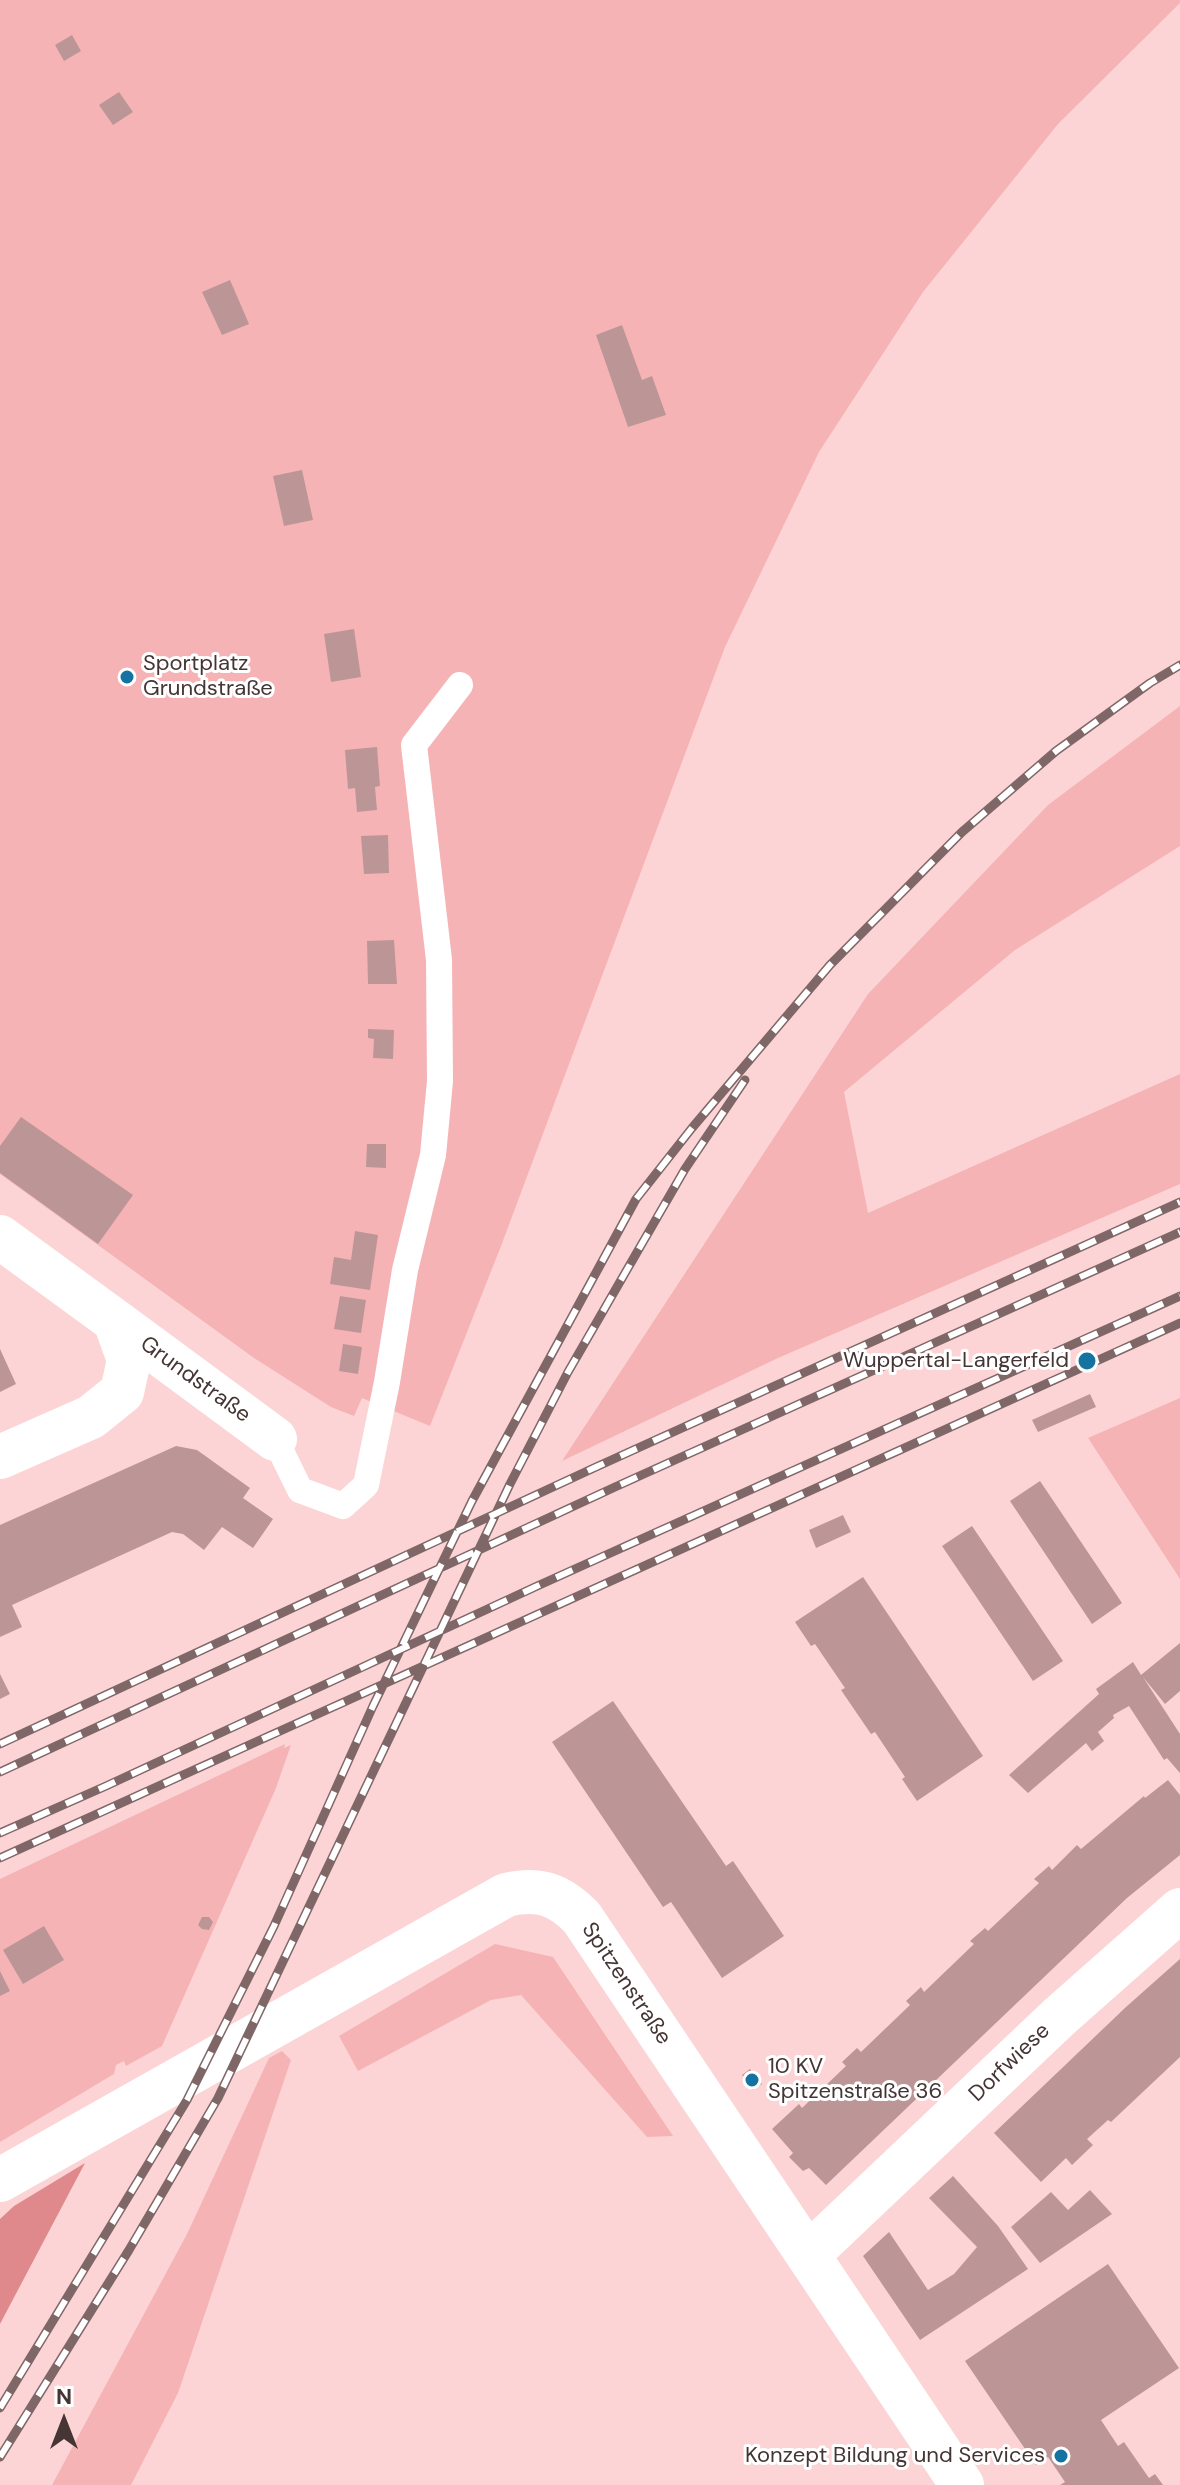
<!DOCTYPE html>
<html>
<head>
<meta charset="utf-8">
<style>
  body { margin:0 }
  #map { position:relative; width:1180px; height:2485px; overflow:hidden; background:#fcd4d5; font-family:"DM Sans",sans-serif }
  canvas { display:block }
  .north { position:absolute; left:24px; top:2381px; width:80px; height:80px; -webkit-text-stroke:6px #fff; paint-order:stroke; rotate:0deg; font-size:22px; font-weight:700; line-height:32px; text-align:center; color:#453535 }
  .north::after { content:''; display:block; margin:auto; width:28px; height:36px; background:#453535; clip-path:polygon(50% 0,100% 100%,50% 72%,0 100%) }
</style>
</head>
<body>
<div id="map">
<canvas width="1180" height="2485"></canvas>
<div class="north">N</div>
</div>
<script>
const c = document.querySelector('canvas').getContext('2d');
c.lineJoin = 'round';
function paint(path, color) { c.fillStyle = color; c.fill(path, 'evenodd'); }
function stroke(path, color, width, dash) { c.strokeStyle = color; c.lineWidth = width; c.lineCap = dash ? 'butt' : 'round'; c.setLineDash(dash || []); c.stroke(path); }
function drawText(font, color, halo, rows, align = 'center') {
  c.font = font + ' "DM Sans",sans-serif'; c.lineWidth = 6; c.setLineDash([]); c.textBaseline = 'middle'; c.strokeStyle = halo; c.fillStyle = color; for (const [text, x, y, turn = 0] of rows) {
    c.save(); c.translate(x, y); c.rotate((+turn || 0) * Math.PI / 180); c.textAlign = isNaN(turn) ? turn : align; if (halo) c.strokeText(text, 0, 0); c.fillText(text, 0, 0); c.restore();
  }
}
paint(new Path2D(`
  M0 0H1180V3L1058 124 923 292 819 452 725 647 501 1246 430 1426 362 1398 354 1416 331 1407 254 1358 0 1174Z
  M1180 706V846L1015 950 844 1092 868 1213 1180 1074V1184L778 1358 562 1461 868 994 1048 805Z
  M1180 1398V1579L1088 1438Z
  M285 1744 284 1748 291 1745 276 1788 162 2046 126 2066 124 2061 116 2065 114 2074 0 2142V1879Z
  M495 1944 553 1957 673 2136 647 2137 521 1995 491 2000 358 2071 339 2036Z
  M282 2051 291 2060 178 2393 131 2485H52L187 2234 269 2058Z`), '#f6b3b5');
paint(new Path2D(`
  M85 2163 0 2324V2219L14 2206Z`), '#df898d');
paint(new Path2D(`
  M72 35 81 51 64 61 55 45Z
  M119 92 133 112 113 125 99 105Z
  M230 280 249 324 222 335 202 292Z
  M622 325 642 380 652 376 666 415 628 427 596 335Z
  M302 470 313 520 284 526 273 476Z
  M354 629 361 677 331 682 324 634Z
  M377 747 380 786 375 787 377 810 357 812 355 788 348 789 345 750Z
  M388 835 389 873 364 874 361 836Z
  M394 940 397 984H368L367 941Z
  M368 1029 394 1030 393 1059 373 1058 374 1039 368 1038Z
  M21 1117 133 1195 98 1244 0 1173V1146Z
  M367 1144H386V1168L366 1167Z
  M355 1231 378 1235 370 1290 330 1284 334 1257 351 1260Z
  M340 1296 366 1300 361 1333 334 1329Z
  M343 1344 362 1347 358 1374 339 1371Z
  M0 1349 16 1384 0 1392Z
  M1090 1394 1096 1407 1038 1432 1032 1420Z
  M176 1446 197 1450 250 1488 243 1498 273 1519 253 1548 222 1527 204 1550 183 1534 172 1532 12 1605 22 1627 0 1637V1525Z
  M1040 1481 1122 1603 1092 1624 1010 1501Z
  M843 1515 851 1532 816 1548 809 1530Z
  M972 1526 1063 1661 1033 1681 942 1546Z
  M863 1577 983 1756 917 1801 902 1779 905 1777 875 1732 871 1734 841 1690 845 1688 815 1644 811 1646 795 1622Z
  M1180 1643V1691L1165 1704 1143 1677 1180 1734V1773L1167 1758 1164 1760 1129 1706 1113 1715 1114 1718 1098 1732 1104 1741 1092 1751 1086 1743 1028 1793 1009 1775 1099 1694 1096 1689 1133 1662 1141 1675Z
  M0 1674 10 1694 0 1699Z
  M613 1701 726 1866 733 1861 784 1936 722 1978 671 1902 663 1907 552 1742Z
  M1168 1780 1180 1795V1855L1127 1898 826 2185 809 2168 803 2171 789 2157 793 2153 772 2129 799 2104 802 2108 822 2089 846 2066 842 2062 857 2048 861 2052 887 2027 910 2005 906 2001 921 1987 924 1992 974 1944 970 1941 985 1928 988 1931 1039 1883 1034 1879 1049 1866 1052 1870 1077 1845 1081 1849 1144 1796 1145 1798Z
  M202 1917H209L213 1922 209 1930 202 1929 198 1925Z
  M44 1926 64 1960 23 1984 3 1950Z
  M1180 1959V2057L1111 2122 1108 2120 1087 2139 1093 2145 1072 2165 1066 2158 1041 2182 994 2133 1126 2007Z
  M0 1971 10 1991 0 1996Z
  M750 2069 762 2084 753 2090 742 2075Z
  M953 2176 998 2226 1028 2269 920 2340 863 2256 889 2232 928 2290 954 2274 977 2247 929 2198Z
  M1090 2190 1112 2214 1040 2263 1011 2227 1051 2192 1068 2210Z
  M1108 2264 1179 2368 1101 2420 1118 2446 1124 2442 1149 2478 1155 2474 1163 2485H1060L1065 2482 1048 2457 1036 2465 965 2361Z`), '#bc9697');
stroke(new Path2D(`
  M275 1439 300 1490 343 1506 366 1485 387 1382 405 1270 433 1155 440 1081 439 960 414 745 460 685`), '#fff', 26);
stroke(new Path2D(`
  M0 1237 115 1321 129 1360 122 1392 91 1417 0 1457
  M115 1321 275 1439
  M0 2180 506 1895C538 1887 559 1894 582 1918L962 2485
  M809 2254 1059 2017 1180 1910`), '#fff', 44);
const rail = new Path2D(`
  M0 1744 596 1467 1180 1202
  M0 1772 615 1487 1180 1232
  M0 1833 106 1786 535 1587 1180 1296
  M0 1858 1180 1323
  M0 2408 187 2100 274 1926 373 1706 472 1501 636 1199 692 1128 830 965 962 832 1056 751 1150 683 1180 665
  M0 2457 129 2250 218 2098 510 1484 568 1372 685 1169 745 1080`);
stroke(rail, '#7f6768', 9);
stroke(rail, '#fff', 6, [18]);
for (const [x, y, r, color] of [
  [127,677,8,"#1473a0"],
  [1087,1361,10,"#1473a0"],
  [752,2080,8,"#1473a0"],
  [1061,2456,8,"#1473a0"]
]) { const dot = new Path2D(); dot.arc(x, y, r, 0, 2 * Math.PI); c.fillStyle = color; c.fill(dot); stroke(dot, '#fff', 3); }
drawText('22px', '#453535', '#fff', [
  ["Sportplatz",143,664],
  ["Grundstraße",143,689],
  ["Wuppertal-Langerfeld",1069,1361,"right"],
  ["10 KV",768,2067],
  ["Spitzenstraße 36",768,2092],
  ["Konzept Bildung und Services",1045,2456,"right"]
], 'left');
drawText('22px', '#453535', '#fff', [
  ["Grundstraße",195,1380,36],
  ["Spitzenstraße",626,1984,56],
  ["Dorfwiese",1010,2063,-44]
]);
</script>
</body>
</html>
